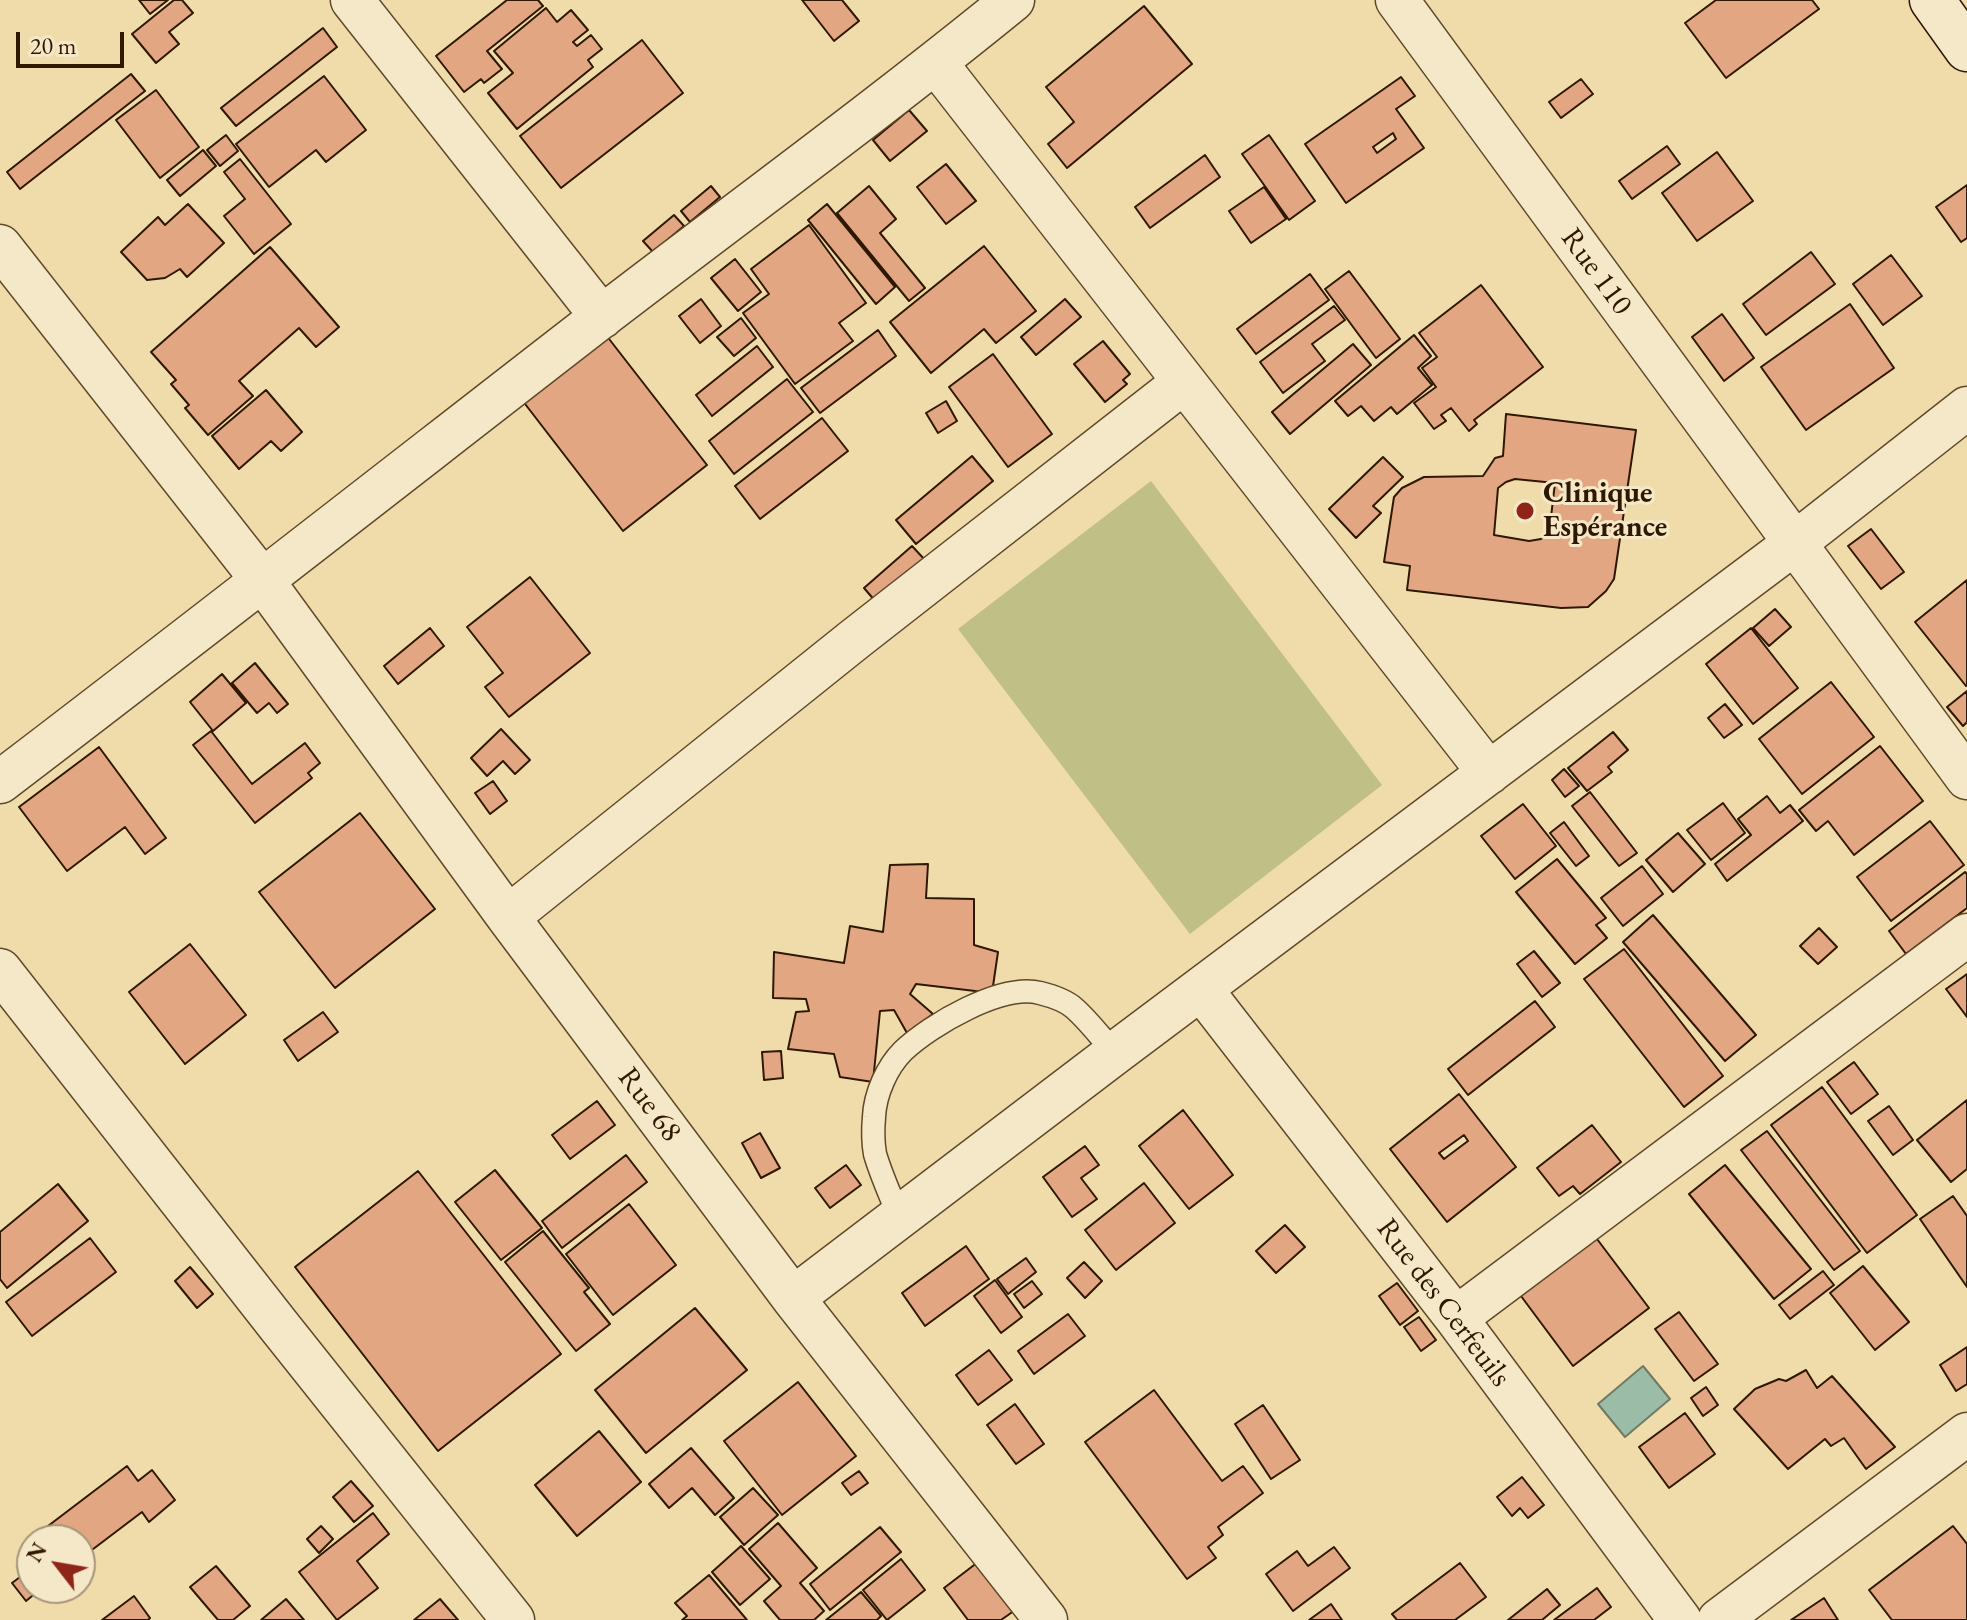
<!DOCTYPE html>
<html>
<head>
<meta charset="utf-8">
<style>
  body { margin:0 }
  #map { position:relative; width:1967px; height:1620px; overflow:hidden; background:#f0dcab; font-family:"EB Garamond",serif }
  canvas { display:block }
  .north { position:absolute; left:16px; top:1524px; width:80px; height:80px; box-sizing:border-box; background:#f5e8c8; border:2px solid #a69578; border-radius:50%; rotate:301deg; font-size:22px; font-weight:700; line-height:32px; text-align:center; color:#2f1800 }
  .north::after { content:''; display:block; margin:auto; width:28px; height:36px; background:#8f2418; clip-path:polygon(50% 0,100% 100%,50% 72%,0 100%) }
  .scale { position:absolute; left:16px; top:32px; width:108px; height:36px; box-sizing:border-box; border:4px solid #2f1800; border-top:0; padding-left:10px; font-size:24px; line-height:28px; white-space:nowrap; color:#2f1800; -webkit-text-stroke:6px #f5e8c8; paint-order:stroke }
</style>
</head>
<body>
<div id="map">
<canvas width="1967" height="1620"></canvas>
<div class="north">N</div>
<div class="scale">20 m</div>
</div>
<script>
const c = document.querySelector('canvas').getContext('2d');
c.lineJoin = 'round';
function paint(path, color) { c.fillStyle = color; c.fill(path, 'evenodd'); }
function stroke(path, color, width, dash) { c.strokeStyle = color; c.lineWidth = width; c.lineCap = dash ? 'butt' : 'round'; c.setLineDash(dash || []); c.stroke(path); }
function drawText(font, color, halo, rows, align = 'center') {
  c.font = font + ' "EB Garamond",serif'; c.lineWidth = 6; c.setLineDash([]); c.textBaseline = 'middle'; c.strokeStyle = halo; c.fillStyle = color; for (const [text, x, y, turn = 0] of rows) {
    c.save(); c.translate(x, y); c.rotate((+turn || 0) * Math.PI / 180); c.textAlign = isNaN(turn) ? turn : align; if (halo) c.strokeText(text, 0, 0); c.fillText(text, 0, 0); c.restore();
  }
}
paint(new Path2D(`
  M1151 481 1382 785 1190 934 958 629Z`), '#c0bf85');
const water = new Path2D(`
  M1643 1366 1670 1399 1625 1437 1598 1404Z`);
paint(water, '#9bbca6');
stroke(water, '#707a64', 2);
const building = new Path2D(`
  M139 0H168L150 14Z
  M174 0H182L193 13 169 32 179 44 156 63 132 34Z
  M507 0H538L543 6 487 51 502 69 484 83 481 79 464 92 436 56Z
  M802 0H842L859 21 834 41Z
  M1716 0H1812L1819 9 1726 78 1685 23Z
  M1144 6 1192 64 1067 168 1048 144 1074 122 1046 87Z
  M546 8 557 22 571 10 588 30 573 42 577 46 591 35 602 49 588 60 593 67 517 129 488 93 513 73 494 51Z
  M323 28 337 47 236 126 221 108Z
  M642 40 683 93 561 188 520 136Z
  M131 74 145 91 20 189 7 172Z
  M324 76 366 130 326 162 316 150 269 187 236 144Z
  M1401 77 1415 96 1396 109 1424 148 1346 203 1305 144ZM1393 133 1396 139 1377 153 1373 147Z
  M1581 79 1593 94 1561 118 1549 102Z
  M156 90 199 147 160 178 116 120Z
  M909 110 927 131 890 161 873 140Z
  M226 135 238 151 220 166 207 150Z
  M1269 135 1315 201 1289 220 1242 154Z
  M1667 146 1680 164 1632 199 1619 181Z
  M203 150 216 166 180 196 167 180Z
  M1717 152 1753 201 1697 241 1662 193Z
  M1205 155 1220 177 1150 228 1135 207Z
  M240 159 291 224 254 254 224 216 245 199 224 172Z
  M946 164 976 201 946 224 917 187Z
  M1967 185V238L1961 242 1936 207Z
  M711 186 720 197 690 222 681 211Z
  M869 186 896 219 880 233 925 288 909 301 837 213Z
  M1264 187 1286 219 1251 243 1229 211Z
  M188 204 224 243 187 277 180 269 165 278 147 280 121 252 158 217 165 225Z
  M827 204 895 287 876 304 808 220Z
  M674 215 684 226 653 252 643 241Z
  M809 225 866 303 839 323 853 341 795 384 743 313 769 294 751 269Z
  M984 246 1036 311 996 343 984 329 931 373 890 322Z
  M270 247 339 327 316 347 299 328 239 381 253 396 208 435 185 408 189 405 171 384 176 380 151 352Z
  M1811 252 1835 284 1766 335 1743 304Z
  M1891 255 1922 296 1883 325 1853 284Z
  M735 259 761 292 738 311 711 278Z
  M1349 271 1400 339 1376 358 1325 289Z
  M1310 274 1329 300 1256 354 1237 329Z
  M1481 285 1543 367 1474 420 1477 424 1469 431 1451 408 1441 415 1446 421 1434 429 1414 403 1436 387 1422 368 1437 357 1419 333Z
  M701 299 721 326 700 343 679 316Z
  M1065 299 1081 317 1036 355 1021 337Z
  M1850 304 1894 368 1806 430 1761 367Z
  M1334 306 1345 320 1312 344 1325 361 1283 393 1260 362Z
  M1722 314 1754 358 1724 381 1692 337Z
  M741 318 756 338 734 356 717 337Z
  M878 330 896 356 820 413 801 388Z
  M606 335 707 465 623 531 522 400Z
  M1414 335 1431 356 1418 368 1432 385 1397 414 1391 407 1374 421 1361 406 1348 416 1335 401Z
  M1103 341 1130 374 1123 380 1127 384 1105 402 1074 364Z
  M1353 344 1371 365 1290 434 1272 412Z
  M757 346 773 367 712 416 696 395Z
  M993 354 1052 434 1008 467 949 387Z
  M787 379 813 412 734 474 709 441Z
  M266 390 302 432 281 451 271 441 239 469 212 436Z
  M946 401 957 421 938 433 926 413Z
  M1506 414 1636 430 1614 579 1606 591 1588 607 1561 608 1407 590 1410 566 1384 562 1394 497 1402 488 1424 477 1483 476 1495 458 1503 456ZM1515 479 1555 483 1549 534 1541 539 1529 541 1494 535 1498 488 1506 482Z
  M822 418 848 451 760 519 735 486Z
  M972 456 993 481 916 544 896 520Z
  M1383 457 1403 477 1373 506 1381 513 1356 538 1329 509Z
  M1871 529 1904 572 1881 589 1848 546Z
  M912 546 925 560 876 602 864 588Z
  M530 577 590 653 509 717 485 687 503 673 467 627Z
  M1967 580V685L1966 686 1915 622Z
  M1775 609 1791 627 1769 646 1753 628Z
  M430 628 444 646 398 684 384 666Z
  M1751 628 1798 688 1753 724 1706 664Z
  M255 663 288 704 277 713 269 703 257 713 232 683Z
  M222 674 246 703 213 731 190 702Z
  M1831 682 1874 737 1802 794 1759 739Z
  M1967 691V722L1963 726 1947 707Z
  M1725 704 1742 725 1724 738 1708 718Z
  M501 729 530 760 515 774 503 761 487 776 471 758Z
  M211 731 252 784 305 743 320 763 308 773 312 778 255 823 193 745Z
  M1613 732 1628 750 1608 767 1612 772 1587 791 1568 768Z
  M1880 746 1923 801 1854 855 1828 821 1816 831 1799 810Z
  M99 747 166 838 145 854 125 827 67 871 19 807Z
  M1564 769 1579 786 1565 797 1552 780Z
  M493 781 507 801 490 814 475 793Z
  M1590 792 1637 853 1619 866 1572 806Z
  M1767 796 1780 813 1790 805 1803 821 1727 881 1715 864 1751 835 1738 819Z
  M1723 803 1745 833 1711 860 1687 830Z
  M1523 804 1556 846 1515 879 1481 836Z
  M360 813 435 909 335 988 259 892Z
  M1930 821 1964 865 1891 921 1857 877Z
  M1564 822 1589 856 1576 866 1550 833Z
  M1678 833 1705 864 1673 892 1646 860Z
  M1557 859 1606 918 1596 925 1607 938 1575 964 1516 892Z
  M928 864 926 898 974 899V945L998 952 992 993 916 984 910 994 933 1014 907 1033 894 1010 880 1011 873 1082 840 1077 834 1054 788 1049 796 1012 809 1011 806 999 773 998 774 952 844 963 850 926 883 932 890 865Z
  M1642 866 1663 894 1623 926 1601 898Z
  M1965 872 1967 874V908L1906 954 1889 931Z
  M1653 915 1756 1035 1725 1061 1623 942Z
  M1819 928 1837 947 1818 964 1800 946Z
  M190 944 246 1015 185 1064 129 992Z
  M1624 949 1723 1076 1684 1107 1584 979Z
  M1534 951 1560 983 1542 997 1517 964Z
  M1967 974V1017L1946 989Z
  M1535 1001 1555 1027 1468 1095 1448 1069Z
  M323 1012 338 1032 298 1061 284 1040Z
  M781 1051 783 1078 764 1080 762 1052Z
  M1854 1062 1878 1094 1851 1114 1827 1082Z
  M1822 1087 1917 1215 1867 1253 1771 1125Z
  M1459 1094 1516 1167 1447 1222 1390 1149ZM1464 1135 1468 1141 1444 1159 1439 1153Z
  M1967 1100V1169L1951 1182 1917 1140Z
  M597 1101 615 1125 570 1159 552 1135Z
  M1889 1106 1913 1140 1893 1155 1868 1121Z
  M1183 1110 1233 1175 1189 1209 1139 1146Z
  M1592 1125 1621 1162 1580 1194 1573 1186 1559 1196 1537 1168Z
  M1767 1131 1860 1251 1834 1270 1741 1150Z
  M760 1133 780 1168 761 1178 742 1143Z
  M1085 1146 1099 1165 1081 1178 1097 1199 1072 1217 1043 1177Z
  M626 1155 647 1182 562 1248 542 1221Z
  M846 1165 861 1185 830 1208 815 1188Z
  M1725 1165 1811 1269 1774 1299 1689 1194Z
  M495 1170 542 1228 501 1260 455 1202Z
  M418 1171 561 1354 438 1451 295 1267Z
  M1144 1183 1175 1223 1116 1270 1085 1230Z
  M58 1184 88 1221 7 1288 0 1279V1232Z
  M1953 1196 1967 1216V1287L1920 1219Z
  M629 1204 676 1265 613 1315 566 1254Z
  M1285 1225 1305 1247 1276 1273 1256 1251Z
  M543 1231 589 1288 584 1292 610 1324 576 1351 505 1262Z
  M1594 1235 1649 1308 1573 1366 1518 1292Z
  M90 1238 116 1272 32 1336 6 1302Z
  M966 1246 989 1279 925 1326 902 1293Z
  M1026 1258 1036 1272 1008 1294 997 1279Z
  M1084 1262 1102 1281 1085 1298 1067 1278Z
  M1863 1266 1909 1322 1875 1350 1830 1293Z
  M190 1267 213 1294 197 1308 175 1281Z
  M1823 1271 1834 1285 1790 1319 1779 1305Z
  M995 1280 1022 1317 1001 1333 974 1296Z
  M1032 1281 1042 1294 1024 1308 1014 1294Z
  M1397 1283 1418 1311 1400 1325 1379 1296Z
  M695 1308 747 1370 646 1453 595 1390Z
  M1679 1312 1718 1364 1694 1381 1655 1329Z
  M1068 1314 1085 1336 1034 1374 1018 1351Z
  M1419 1317 1436 1340 1421 1351 1404 1327Z
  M1967 1347V1384L1956 1391 1940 1365Z
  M989 1350 1012 1380 978 1405 956 1375Z
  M1806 1370 1817 1388 1832 1376 1895 1447 1866 1469 1844 1438 1831 1446 1825 1439 1788 1469 1734 1409 1755 1389 1779 1379 1786 1381Z
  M798 1382 856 1456 782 1515 724 1441Z
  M1706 1387 1718 1405 1703 1416 1691 1398Z
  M1154 1390 1222 1481 1243 1466 1263 1493 1218 1527 1223 1535 1208 1547 1216 1558 1187 1579 1085 1442Z
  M1015 1404 1044 1444 1016 1464 987 1425Z
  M1263 1405 1300 1460 1271 1479 1235 1424Z
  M1685 1413 1715 1454 1669 1488 1639 1447Z
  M599 1431 641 1482 577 1536 535 1485Z
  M691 1448 734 1498 715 1515 692 1488 669 1508 649 1484Z
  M127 1466 138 1481 152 1470 175 1500 149 1522 142 1512 80 1559V1540H59L48 1526Z
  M859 1471 868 1483 851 1495 842 1483Z
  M1522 1477 1544 1505 1528 1518 1520 1508 1512 1516 1497 1497Z
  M351 1481 373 1506 354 1522 333 1497Z
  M753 1488 778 1515 744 1545 720 1517Z
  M373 1513 389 1534 357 1561 378 1588 337 1620 299 1572Z
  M778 1523 817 1568 800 1583 824 1611 814 1620H780L764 1601 781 1586 749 1549Z
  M321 1526 333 1539 319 1553 307 1539Z
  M1953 1526 1967 1544V1620H1892L1869 1590Z
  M880 1527 901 1552 830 1610 810 1584Z
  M741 1546 770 1579 740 1605 712 1572Z
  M1334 1547 1350 1568 1293 1611 1266 1574 1297 1551 1308 1566Z
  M901 1559 925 1590 887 1620 863 1590Z
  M982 1559 1018 1608 1001 1620H968L944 1588Z
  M1460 1563 1486 1597 1455 1620H1397L1392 1614Z
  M216 1566 250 1606 233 1620H218L190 1587Z
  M32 1568V1588H42L26 1601 12 1583Z
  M709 1575 747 1620H682L687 1616 675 1603Z
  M1597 1588 1611 1607 1594 1620H1554Z
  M1547 1589 1560 1605 1542 1620H1508Z
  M861 1592 881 1616 877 1620H826Z
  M134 1596 150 1618 148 1620H102Z
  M1824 1598 1838 1620H1791Z
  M286 1599 304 1620H261Z
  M440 1599 458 1620H414Z
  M1331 1604 1342 1620H1309Z`);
paint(building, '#e3a683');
stroke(building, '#2f1800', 2);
const lane = new Path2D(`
  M899 1217C891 1196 881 1175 875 1154 873 1143 873 1128 874 1117 875 1094 887 1067 903 1051 930 1025 1002 983 1040 993 1052 996 1065 1000 1074 1008 1089 1021 1102 1039 1115 1053`);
const street = new Path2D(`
  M352 0 602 317
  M1397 0 1967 778
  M936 63 1489 773
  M0 246 263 581 508 917 793 1298 1046 1620
  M0 782C201 629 400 473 600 318 738 212 878 110 1013 0
  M508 917 855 639 1184 382
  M0 970 279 1326 513 1620
  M1201 989 1456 1318 1680 1620
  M793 1298 1115 1053 1795 543 1967 408
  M1456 1318 1967 935
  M1719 1620 1967 1434`);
const secondary = new Path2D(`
  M1932 0 1967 49`);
stroke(lane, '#5f492b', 25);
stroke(street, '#5f492b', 45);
stroke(secondary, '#2f1800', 47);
stroke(lane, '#f5e8c8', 22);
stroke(street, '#f5e8c8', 42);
stroke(secondary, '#f5e8c8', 44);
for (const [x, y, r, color] of [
  [1525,511,10,"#8f2418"]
]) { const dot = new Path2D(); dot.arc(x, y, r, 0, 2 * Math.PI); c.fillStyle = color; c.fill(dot); stroke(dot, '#f5e8c8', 3); }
drawText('30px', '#2f1800', '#f5e8c8', [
  ["Rue 110",1596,272,54],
  ["Rue 68",649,1105,53],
  ["Rue des Cerfeuils",1443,1303,53]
]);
drawText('bold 30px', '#2f1800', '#f5e8c8', [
  ["Clinique",1543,494],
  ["Espérance",1543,528]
], 'left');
</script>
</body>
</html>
